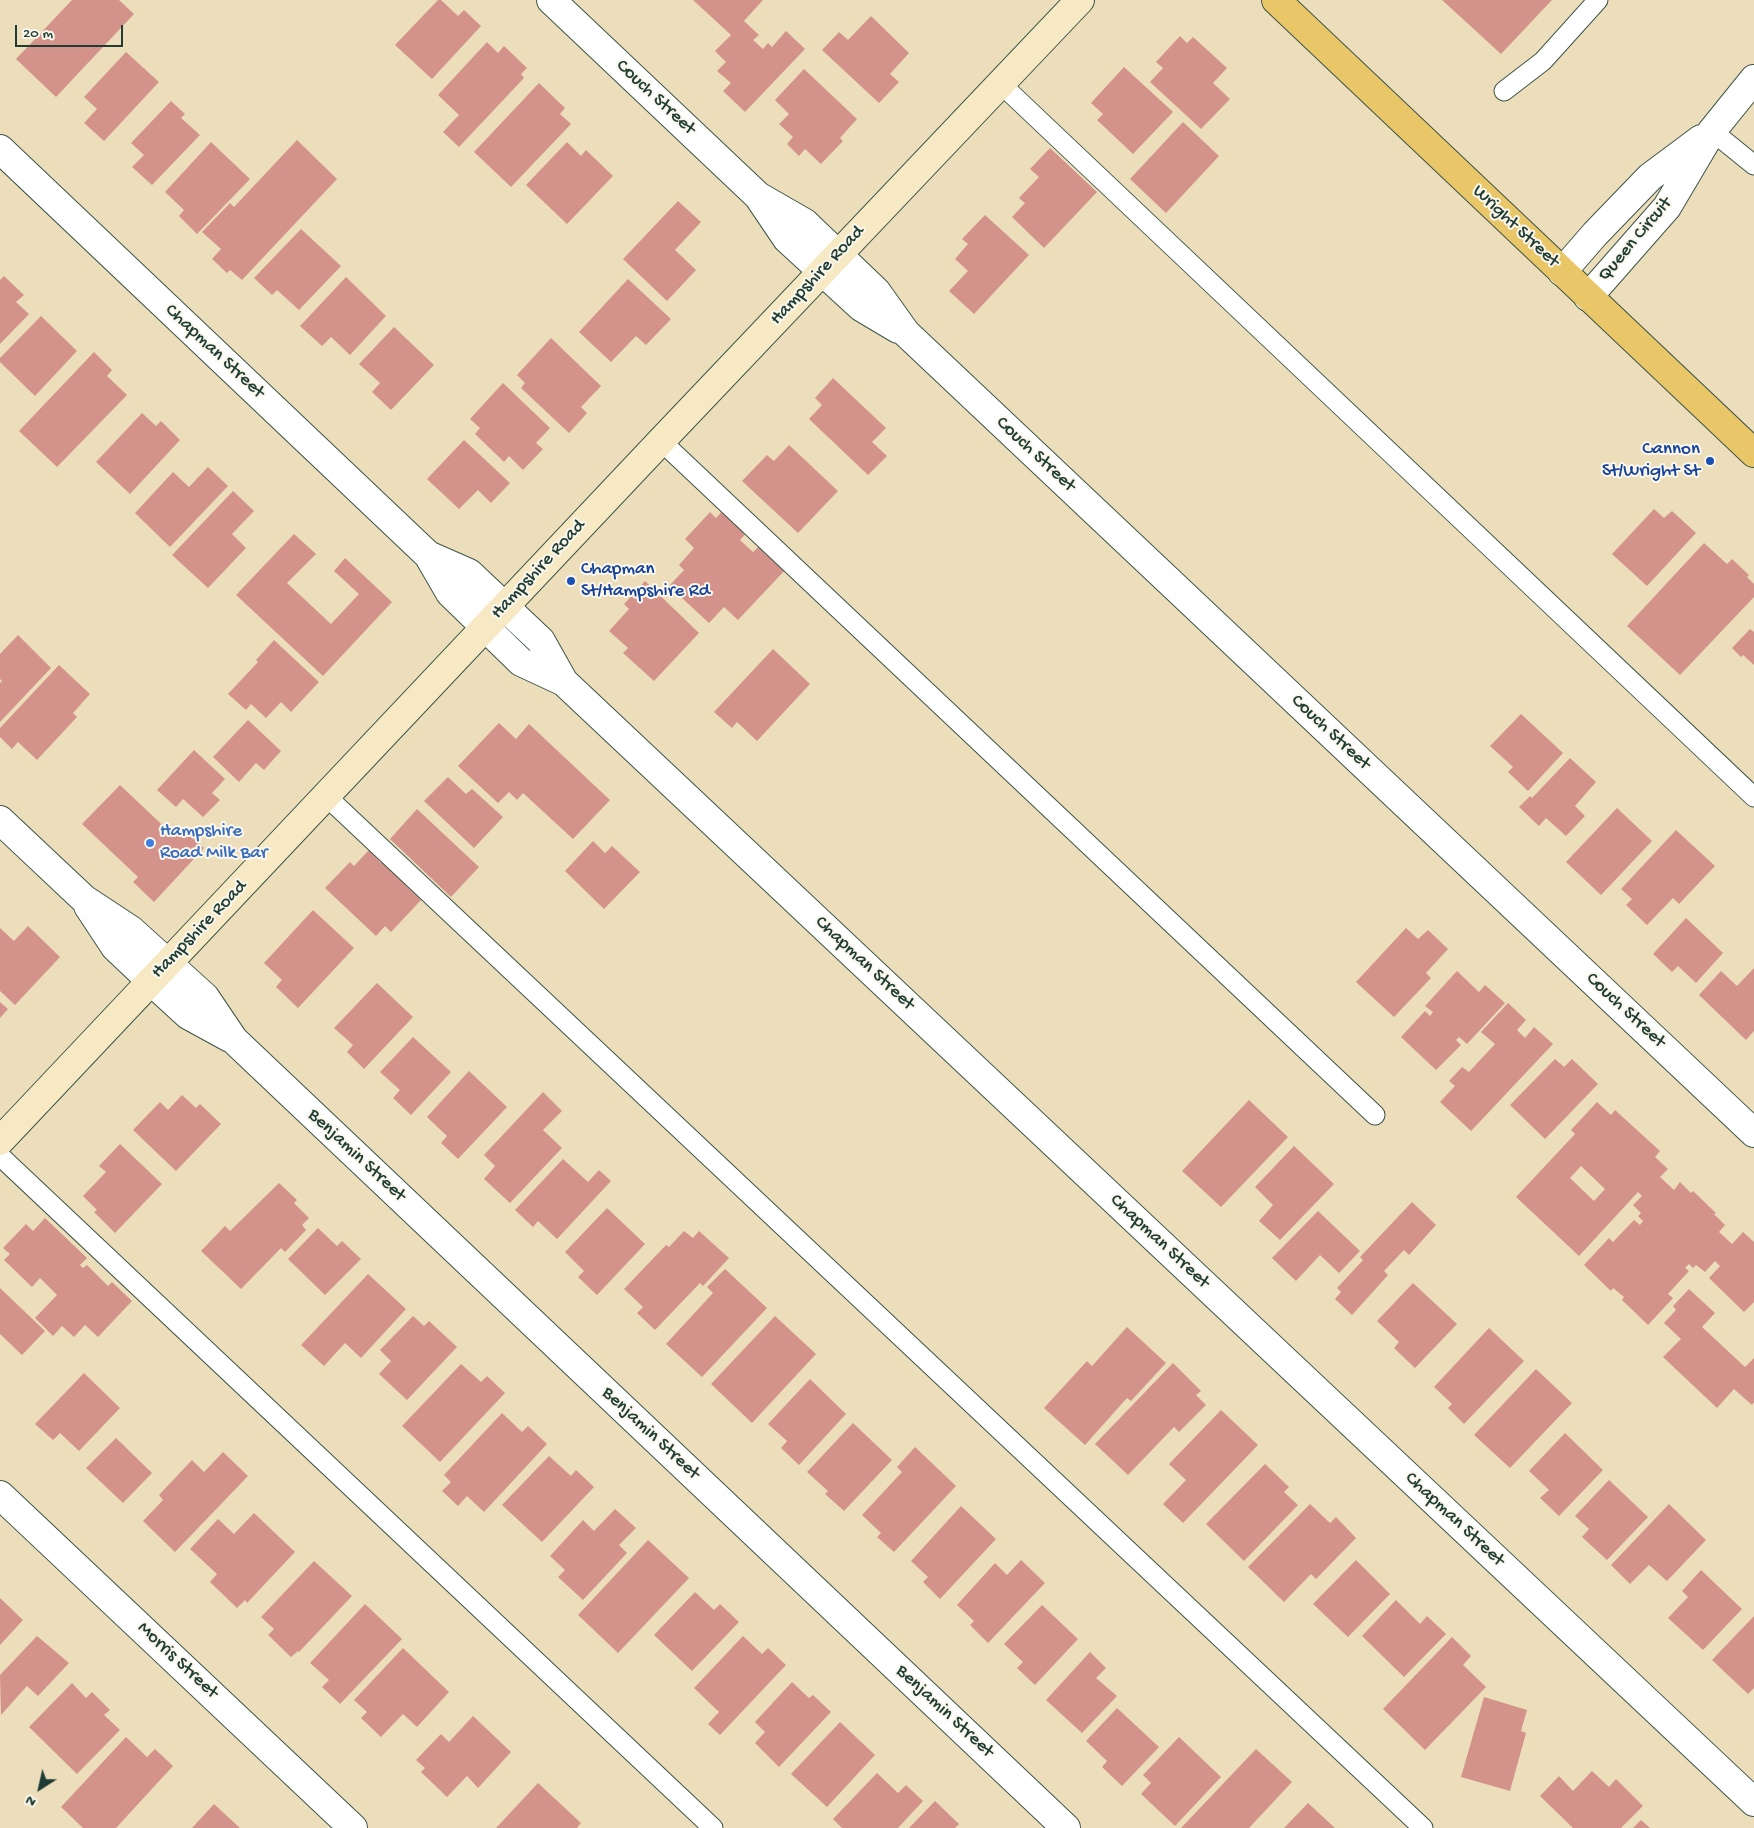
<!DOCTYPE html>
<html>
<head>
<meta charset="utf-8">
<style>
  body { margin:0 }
  #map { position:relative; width:1754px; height:1828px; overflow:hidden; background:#ecdebb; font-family:"Gochi Hand",sans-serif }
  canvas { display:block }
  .north { position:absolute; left:15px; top:1763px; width:50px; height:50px; -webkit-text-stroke:4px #fbf7ec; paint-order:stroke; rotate:215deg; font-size:14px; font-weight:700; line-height:20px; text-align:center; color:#1f3d34 }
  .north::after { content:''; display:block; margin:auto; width:18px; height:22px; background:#1f3d34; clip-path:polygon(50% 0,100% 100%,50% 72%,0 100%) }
  .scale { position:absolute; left:15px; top:25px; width:108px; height:22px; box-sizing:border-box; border:2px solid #1f3d34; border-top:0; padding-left:6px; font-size:15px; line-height:18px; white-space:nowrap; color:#1f3d34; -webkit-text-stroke:4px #fbf7ec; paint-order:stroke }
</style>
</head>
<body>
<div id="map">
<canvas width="1754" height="1828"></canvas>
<div class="north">N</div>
<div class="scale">20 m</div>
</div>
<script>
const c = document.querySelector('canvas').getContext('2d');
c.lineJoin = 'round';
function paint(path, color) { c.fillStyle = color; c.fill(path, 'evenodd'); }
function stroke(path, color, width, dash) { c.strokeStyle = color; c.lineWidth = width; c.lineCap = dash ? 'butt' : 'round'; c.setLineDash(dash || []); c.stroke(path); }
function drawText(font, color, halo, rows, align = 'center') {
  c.font = font + ' "Gochi Hand",sans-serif'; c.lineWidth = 4; c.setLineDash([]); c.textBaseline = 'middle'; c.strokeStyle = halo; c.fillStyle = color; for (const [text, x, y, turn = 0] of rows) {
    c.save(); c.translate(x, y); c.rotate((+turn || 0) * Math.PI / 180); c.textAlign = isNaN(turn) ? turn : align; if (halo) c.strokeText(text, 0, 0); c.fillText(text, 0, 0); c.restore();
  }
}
paint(new Path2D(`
  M72 0H119L134 14 56 97 16 59Z
  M438 0H441L458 16 464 10 481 26 432 79 395 45Z
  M693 0H763L744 21 759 35 753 40 763 49 768 43 772 47 786 31 805 49 745 112 723 91 731 83 717 71 726 62 715 51 731 35Z
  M1442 0H1552L1501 54Z
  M871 16 909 53 890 74 899 82 879 103 822 50 839 32 848 40Z
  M1180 36 1187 43 1193 37 1227 68 1213 83 1230 99 1201 129 1150 82 1163 68 1156 62Z
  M487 42 498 53 504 46 527 68 521 74 524 78 459 147 443 132 459 115 438 95Z
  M126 52 159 82 104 141 84 123 97 109 84 97Z
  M1124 67 1173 112 1133 154 1097 120 1103 114 1091 103Z
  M804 69 857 119 840 138 843 141 821 164 805 149 799 156 787 144 793 137 779 124 789 114 775 100Z
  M539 83 565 108 560 114 571 124 511 187 474 152Z
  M171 101 185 114 181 118 200 135 152 185 132 167 144 155 131 143Z
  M1183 122 1219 156 1166 213 1130 179Z
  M297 140 337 179 242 280 230 270 227 273 212 259 221 249 202 232 230 203 234 207Z
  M211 142 250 179 197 234 179 216 184 210 165 192Z
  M567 142 581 156 586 150 613 176 567 224 526 185Z
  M1050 148 1097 192 1044 248 1012 217 1025 203 1019 198 1039 177 1030 169Z
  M678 201 701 222 675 250 696 270 667 301 623 259Z
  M985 215 1029 255 974 314 949 291 968 271 955 259 968 244 962 239Z
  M301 229 341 266 299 310 277 290 272 295 254 278Z
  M4 276 24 295 16 302 29 314 0 344V280Z
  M346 277 386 316 350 355 331 337 322 346 300 326Z
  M628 279 671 319 646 345 636 336 611 362 579 332Z
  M41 316 77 351 35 396 0 362V358Z
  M394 327 434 365 391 410 372 392 380 383 359 364Z
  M551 338 601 386 581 407 587 413 569 433 521 388 525 383 517 375Z
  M94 352 112 370 107 376 127 395 57 467 19 431Z
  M833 378 886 428 872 442 887 456 868 475 809 419 822 405 815 398Z
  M503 383 550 428 536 443 543 449 523 470 509 456 504 462 475 434 480 428 470 419Z
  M142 413 156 426 161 421 180 440 130 494 96 462Z
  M464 440 510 483 491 503 478 490 459 509 427 479Z
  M789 445 838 491 798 533 742 481 767 455 774 461Z
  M208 467 228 486 170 547 135 513 173 472 189 487Z
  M233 491 254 511 232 534 246 548 208 588 172 555Z
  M725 508 749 530 740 540 753 552 762 543 788 567 738 620 724 607 709 623 669 586 684 570 679 565 694 548 685 539 710 512 716 518Z
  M1654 509 1664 518 1672 511 1696 533 1647 586 1612 554Z
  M294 534 316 554 287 583 331 624 359 594 334 571 345 558 392 602 323 676 236 595Z
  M1704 543 1727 564 1732 559 1749 575 1747 577 1754 584V597L1680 675 1627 626Z
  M645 581 699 633 654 681 623 653 628 648 609 631 629 609 624 604Z
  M1750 629 1754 632V665L1743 655 1741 657 1732 648Z
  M18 635 51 668 0 722V683L2 681 0 679V654Z
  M274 640 319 682 291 712 281 702 266 718 251 704 246 710 228 694 258 662 256 660Z
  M773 649 810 684 757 741 737 722 732 728 714 712Z
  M59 665 90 694 73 713 77 717 37 760 18 742 12 749 0 737V728Z
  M1521 714 1563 753 1528 791 1508 772 1513 767 1490 746Z
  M248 720 281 751 264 770 256 763 239 782 213 757Z
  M499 723 516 739 529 724 610 800 573 839 523 793 517 800 509 792 498 803 458 766Z
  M194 750 225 779 212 793 220 800 203 817 183 799 176 807 157 790Z
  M1570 758 1596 782 1575 806 1585 816 1566 836 1546 818 1539 826 1519 807 1530 796 1532 798Z
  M448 777 466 794 472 789 503 817 474 848 424 801Z
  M120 785 175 837 183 828 204 848 154 902 133 882 138 877 82 824Z
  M1617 808 1652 841 1601 895 1566 862Z
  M417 809 479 867 451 897 390 839Z
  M1676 830 1715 866 1679 904 1673 898 1647 925 1626 905 1632 899 1621 889Z
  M593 841 605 853 612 846 640 872 604 909 565 871Z
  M369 850 381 863 384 860 408 882 405 885 421 900 391 932 385 926 376 936 325 888 350 862 354 866Z
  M313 910 354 948 298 1008 276 987 282 980 264 963Z
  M1686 918 1723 953 1696 983 1678 966 1672 972 1653 954Z
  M28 926 60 957 15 1005 0 991V928L14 941Z
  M1406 928 1418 939 1428 930 1448 949 1426 973 1431 978 1394 1017 1356 982Z
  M1754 968V1031L1746 1040 1699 995 1721 971 1737 986Z
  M1457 971 1479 992 1485 985 1505 1003 1467 1044 1459 1037 1456 1040 1461 1045 1436 1070 1401 1037 1425 1011 1430 1016 1433 1012 1425 1006Z
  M377 983 413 1017 364 1069 347 1052 353 1045 334 1028Z
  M0 1002 8 1009 0 1018Z
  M1508 1003 1526 1020 1517 1030 1525 1038 1534 1027 1553 1044 1471 1131 1440 1102 1455 1086 1449 1081 1462 1067 1469 1072 1495 1044 1481 1032Z
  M413 1037 451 1072 411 1115 393 1098 400 1090 380 1072Z
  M1555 1059 1564 1067 1572 1059 1598 1084 1545 1139 1510 1105Z
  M469 1071 507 1107 458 1159 441 1143 447 1136 427 1117Z
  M543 1092 562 1111 543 1130 562 1148 510 1203 484 1179 495 1166 484 1155Z
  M182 1095 196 1108 200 1104 221 1124 176 1171 133 1130 160 1102 168 1110Z
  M1249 1100 1288 1137 1221 1207 1182 1171Z
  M1597 1102 1611 1115 1615 1110 1660 1151 1655 1157 1668 1169 1660 1177 1674 1190 1680 1182 1691 1193 1693 1191 1716 1213 1714 1214 1725 1225 1719 1232 1732 1244 1743 1232 1754 1242V1302L1744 1312 1709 1278 1720 1266 1715 1261 1705 1272 1696 1265 1693 1268 1689 1264 1685 1268 1689 1271 1668 1294 1673 1298 1648 1325 1622 1300 1624 1297 1618 1292 1613 1288 1611 1291 1584 1265 1609 1238 1613 1242 1634 1220 1640 1225 1643 1221 1638 1216 1641 1213 1633 1205 1642 1196 1638 1192 1579 1256 1516 1197 1575 1134 1571 1130ZM1581 1166 1605 1189 1594 1201 1570 1178Z
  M120 1144 162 1184 115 1233 94 1212 97 1210 83 1196 106 1172 99 1166Z
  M1294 1146 1334 1184 1280 1240 1259 1221 1273 1205 1255 1187Z
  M563 1159 588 1182 599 1170 611 1181 557 1239 538 1221 533 1227 515 1210Z
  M279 1183 297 1200 294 1203 309 1218 302 1225 306 1230 285 1252 281 1248 241 1289 201 1251 225 1226 230 1231Z
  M1412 1202 1436 1225 1409 1255 1404 1250 1384 1271 1388 1275 1352 1315 1335 1299 1341 1292 1337 1288 1363 1260 1360 1257Z
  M607 1208 645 1244 597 1295 578 1277 584 1271 565 1252Z
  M1318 1211 1360 1251 1339 1273 1320 1255 1296 1281 1272 1258Z
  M45 1218 87 1258 80 1265 83 1268 87 1265 108 1286 112 1282 132 1301 98 1337 85 1325 74 1337 62 1326 53 1336 35 1318 57 1295 40 1278 32 1287 4 1260 10 1254 3 1248 26 1224 33 1231Z
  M318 1228 337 1246 342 1241 361 1259 325 1295 288 1259Z
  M684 1231 693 1238 699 1231 729 1258 703 1286 700 1283 655 1330 637 1313 643 1307 624 1289 666 1245 669 1247Z
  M725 1269 767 1308 702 1377 666 1344 713 1293 707 1287Z
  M368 1274 406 1309 361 1358 345 1343 324 1366 301 1345Z
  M1413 1283 1457 1324 1415 1368 1394 1348 1399 1342 1377 1321Z
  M0 1288 45 1331 22 1355 0 1334Z
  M1689 1289 1715 1313 1702 1327 1745 1367 1754 1358V1402L1752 1405 1734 1389 1717 1408 1663 1357 1681 1339 1664 1323 1676 1310 1673 1306Z
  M413 1316 424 1326 429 1321 457 1347 407 1400 379 1374 391 1361 380 1350Z
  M775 1316 816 1354 752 1423 711 1384Z
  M1127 1327 1166 1363 1131 1401 1127 1398 1085 1445 1044 1408 1087 1361 1092 1366Z
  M1489 1328 1524 1361 1464 1424 1448 1408 1452 1404 1434 1387Z
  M1173 1363 1201 1391 1196 1395 1206 1405 1179 1432 1174 1427 1128 1475 1095 1444Z
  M461 1364 481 1382 487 1376 505 1393 440 1462 402 1426Z
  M1536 1369 1572 1403 1510 1468 1474 1435Z
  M84 1373 120 1408 79 1451 60 1433 53 1440 35 1424Z
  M810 1379 846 1414 799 1465 781 1448 787 1441 768 1424Z
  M1221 1410 1258 1445 1183 1523 1163 1504 1186 1480 1169 1464Z
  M502 1413 522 1432 528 1426 547 1444 484 1512 467 1496 458 1506 442 1491 451 1482 444 1475Z
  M853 1423 892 1460 844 1511 825 1494 828 1491 807 1472Z
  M1565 1433 1603 1470 1559 1516 1540 1498 1549 1490 1529 1471Z
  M116 1438 152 1473 123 1503 86 1468Z
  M915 1447 956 1486 894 1552 877 1537 881 1533 862 1515 902 1472 897 1467Z
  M223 1452 248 1476 175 1552 143 1521 163 1500 159 1495 192 1460 204 1472Z
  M549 1456 571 1476 576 1470 594 1487 542 1542 502 1505Z
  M1265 1464 1289 1487 1284 1492 1298 1505 1244 1561 1206 1524Z
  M1609 1480 1648 1517 1607 1560 1582 1537 1589 1529 1575 1516Z
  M1310 1504 1330 1523 1336 1517 1356 1538 1316 1579 1311 1574 1284 1602 1248 1567Z
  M1669 1504 1706 1540 1667 1581 1649 1565 1630 1584 1611 1565Z
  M961 1506 996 1539 940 1599 923 1582 928 1577 911 1561Z
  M615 1509 636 1528 619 1545 627 1553 583 1600 558 1577 565 1570 550 1556 583 1520 594 1531Z
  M254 1513 295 1552 247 1603 245 1600 237 1608 210 1582 217 1574 190 1549 218 1519 234 1534Z
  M648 1540 689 1578 618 1653 578 1615Z
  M1021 1560 1045 1583 988 1643 970 1625 974 1621 957 1605 995 1563 1007 1575Z
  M1356 1560 1390 1594 1348 1637 1313 1604Z
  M314 1561 352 1596 299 1652 298 1651 291 1657 268 1635 274 1629 261 1617Z
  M1701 1570 1742 1609 1703 1650 1668 1618 1688 1597 1682 1591Z
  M695 1592 714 1610 720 1604 739 1622 692 1671 654 1635Z
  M0 1598 23 1620 0 1645Z
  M1396 1600 1420 1624 1427 1616 1446 1634 1404 1677 1362 1636Z
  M365 1604 402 1639 340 1704 322 1687 329 1680 310 1663Z
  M1042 1605 1078 1639 1035 1685 1017 1668 1023 1662 1004 1644Z
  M1754 1616V1688L1748 1694 1712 1660Z
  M37 1636 69 1663 38 1696 27 1686 1 1715 0 1675Z
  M743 1636 762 1654 768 1648 786 1665 720 1735 708 1724 719 1712 694 1688Z
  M1452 1637 1471 1656 1463 1665 1486 1687 1425 1750 1383 1709Z
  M403 1648 449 1692 417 1727 403 1714 381 1737 361 1718 367 1712 354 1700Z
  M1090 1652 1106 1668 1096 1678 1117 1696 1082 1733 1046 1700Z
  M792 1682 809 1698 813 1695 831 1712 779 1767 755 1743 765 1732 755 1722Z
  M72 1683 86 1698 92 1692 110 1710 104 1715 120 1730 77 1774 29 1727Z
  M1484 1697 1527 1710 1521 1731 1526 1733 1510 1791 1461 1777Z
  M1117 1708 1159 1747 1122 1786 1102 1767 1107 1761 1086 1741Z
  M473 1716 511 1752 478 1788 467 1776 447 1797 421 1772 425 1768 416 1760 441 1734 449 1742Z
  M840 1722 875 1755 827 1807 791 1774Z
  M126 1737 147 1757 155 1749 173 1766 116 1828H83L61 1807Z
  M1179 1737 1221 1777 1175 1826 1141 1794 1151 1783 1143 1775Z
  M1256 1749 1292 1782 1249 1828H1181Z
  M1592 1771 1609 1787 1616 1779 1643 1806 1621 1828H1573L1540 1796 1559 1776 1573 1791Z
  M877 1773 898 1793 906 1785 923 1801 898 1828H842L833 1819Z
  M538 1783 581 1823 577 1828H496Z
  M935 1801 959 1824 955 1828H909Z
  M1308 1803 1335 1828H1284Z
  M214 1804 240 1828H192Z
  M1641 1820 1650 1828H1633Z`), '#d4938a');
const lane = new Path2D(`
  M1001 84 1754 797
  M1504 91 1543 61 1598 0
  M1712 131 1754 165
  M661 441 1375 1115
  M326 796 1423 1828
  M0 1156 713 1828`);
const street = new Path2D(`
  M551 0 758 196 787 239 861 307 898 329
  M0 149 428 555 450 593 521 662 564 682
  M758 196 805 223 876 291 906 333 1754 1133
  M1562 272 1595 234 1650 177 1701 139
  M1588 297 1667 207 1712 131 1754 79
  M428 555 469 573 541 641 564 682 1754 1802
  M0 820 84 899 131 930 205 997 234 1040 1066 1828
  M88 906 115 947 151 981 188 1015 230 1038
  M0 1495 353 1828`);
const secondary = new Path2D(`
  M0 1141 661 441 1080 0`);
const primary = new Path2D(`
  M1276 0 1754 453`);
stroke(lane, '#3e5548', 21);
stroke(street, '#3e5548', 30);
stroke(secondary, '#3e5548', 30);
stroke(primary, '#3e5548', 30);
stroke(lane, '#fff', 19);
stroke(street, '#fff', 28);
stroke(secondary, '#f6e9c3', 28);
stroke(primary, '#e9c769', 28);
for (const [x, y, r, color] of [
  [1710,461,5,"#1a4fb4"],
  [571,581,5,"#1a4fb4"],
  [150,843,5,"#3f7fe0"]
]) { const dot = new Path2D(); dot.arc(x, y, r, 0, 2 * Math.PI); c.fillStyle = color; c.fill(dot); stroke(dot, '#fbf7ec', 2); }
drawText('19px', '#1f3d34', '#fbf7ec', [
  ["Couch Street",655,98,43],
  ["Wright Street",1515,227,43],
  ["Queen Circuit",1636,240,-50],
  ["Hampshire Road",818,276,-47],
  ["Chapman Street",214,352,43],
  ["Couch Street",1035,455,43],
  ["Hampshire Road",539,570,-47],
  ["Couch Street",1330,733,43],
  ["Hampshire Road",200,930,-46],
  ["Chapman Street",864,964,43],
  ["Couch Street",1625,1011,43],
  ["Benjamin Street",356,1156,43],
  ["Chapman Street",1159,1242,43],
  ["Benjamin Street",650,1434,43],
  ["Chapman Street",1454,1520,43],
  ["Morris Street",177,1661,43],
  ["Benjamin Street",944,1712,43]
]);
drawText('19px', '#164399', '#fbf7ec', [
  ["Cannon",1700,450],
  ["St/Wright St",1700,472],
  ["Chapman",581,570,"left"],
  ["St/Hampshire Rd",581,592,"left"]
], 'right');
drawText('19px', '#366cbe', '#fbf7ec', [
  ["Hampshire",160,832],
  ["Road Milk Bar",160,854]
], 'left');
</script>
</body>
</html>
